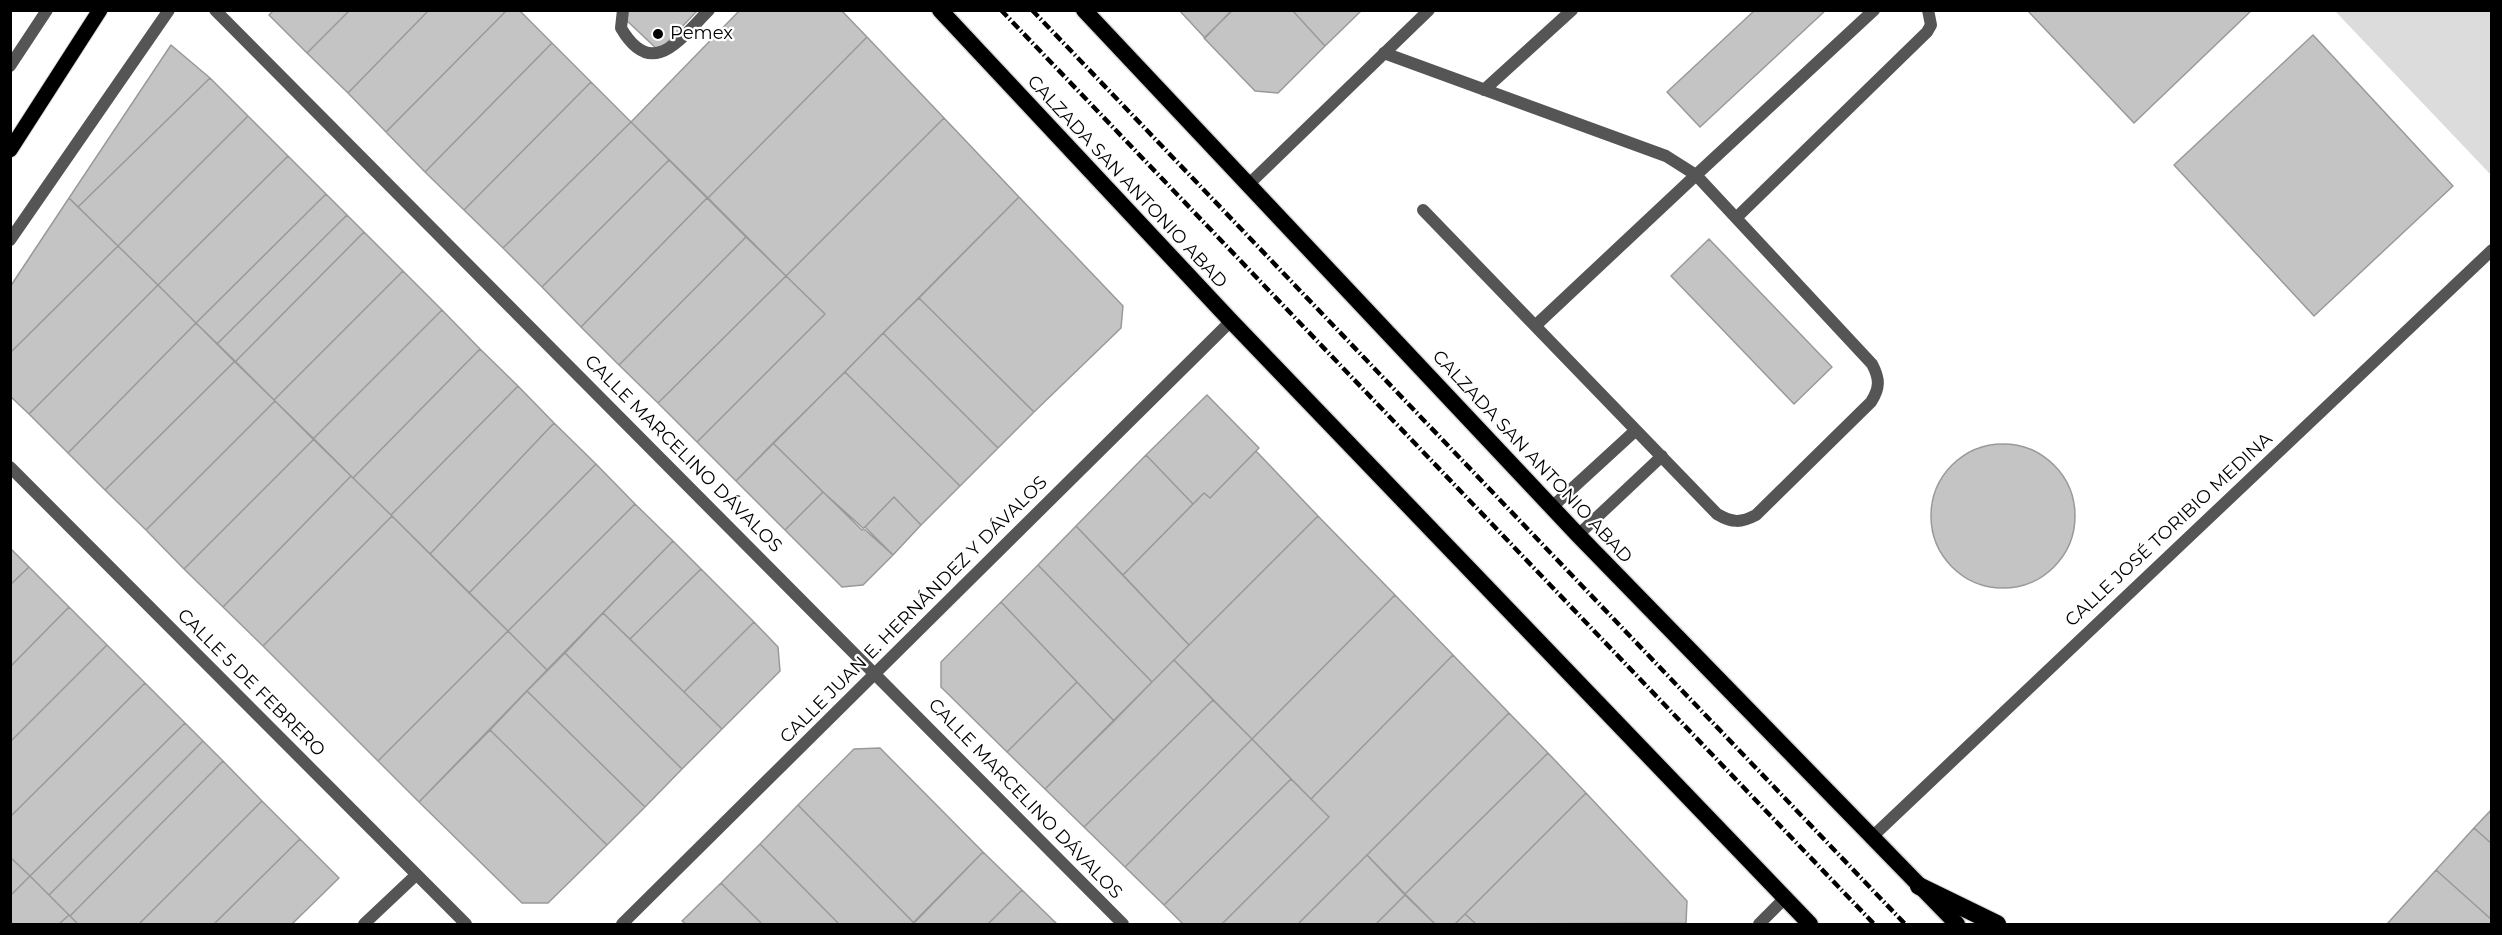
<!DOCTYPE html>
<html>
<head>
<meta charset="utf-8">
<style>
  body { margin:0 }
  #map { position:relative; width:2502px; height:935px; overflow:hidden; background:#fff; font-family:Montserrat,sans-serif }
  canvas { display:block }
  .frame { position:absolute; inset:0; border:12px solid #000; pointer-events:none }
</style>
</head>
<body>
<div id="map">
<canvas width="2502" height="935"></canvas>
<div class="frame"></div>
</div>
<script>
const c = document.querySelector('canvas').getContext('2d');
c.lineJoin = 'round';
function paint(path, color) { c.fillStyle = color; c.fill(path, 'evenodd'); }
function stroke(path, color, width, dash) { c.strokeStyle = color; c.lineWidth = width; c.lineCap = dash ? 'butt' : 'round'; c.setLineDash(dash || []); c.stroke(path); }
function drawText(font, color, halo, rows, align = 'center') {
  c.font = font + ' Montserrat,sans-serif'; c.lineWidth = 4.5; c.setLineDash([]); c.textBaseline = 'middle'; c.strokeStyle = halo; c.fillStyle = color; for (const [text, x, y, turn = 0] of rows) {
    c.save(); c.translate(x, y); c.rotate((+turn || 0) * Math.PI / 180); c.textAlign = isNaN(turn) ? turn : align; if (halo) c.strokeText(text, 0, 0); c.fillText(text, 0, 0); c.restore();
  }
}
paint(new Path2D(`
  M2335 11H2491V175Z`), '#dcdcdc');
const building = new Path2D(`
  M274 10H350L307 53 269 15Z
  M350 10H429L348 93 307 53Z
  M429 10H507L386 132 348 93Z
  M507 10H519L552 43 425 172 386 132Z
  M629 10H698L659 51 623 17Z
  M740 10H841L867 37 708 198 631 122Z
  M1179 10H1232L1205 38Z
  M1233 10H1292L1325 46 1278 93 1255 91 1204 38Z
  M1292 10H1362L1325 46Z
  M1755 10H1826L1700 127 1667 92Z
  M2027 10H2252L2134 123Z
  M2313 35 2453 186 2314 316 2174 165Z
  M867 37 944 118 786 276 708 198Z
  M552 43 591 82 464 210 425 172Z
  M171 45 210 78 78 207 69 198Z
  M210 78 248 116 118 246 78 207Z
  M591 82 631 122 503 248 464 210Z
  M248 116 288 156 158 285 118 246Z
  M944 118 1019 197 736 481 697 442 825 314 786 276Z
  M631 122 669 160 542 287 503 248Z
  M288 156 326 194 196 323 158 285Z
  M669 160 707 198 581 327 542 287Z
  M326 194 347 215 217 344 196 323Z
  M1019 197 1123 306 1121 328 1034 412 919 298Z
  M69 198 118 246 10 353V287Z
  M707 198 746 237 619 365 581 327Z
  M347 215 364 232 235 362 217 344Z
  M364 232 403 271 274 400 235 362Z
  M746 237 786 276 658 403 619 365Z
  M1709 239 1832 367 1794 404 1671 276Z
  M118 246 158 285 29 414 10 396V353Z
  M403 271 442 310 313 439 274 400Z
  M786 276 825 314 697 442 658 403Z
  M158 285 196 323 68 453 29 414Z
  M919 298 1034 412 998 448 883 333Z
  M442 310 480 349 353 478 313 439Z
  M196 323 235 361 105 490 68 453Z
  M883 333 998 448 960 486 845 372Z
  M480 349 518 386 391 515 353 478Z
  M235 361 275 401 146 530 105 490Z
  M845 372 960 486 921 525 894 497 862 530 773 443Z
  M518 386 554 423 430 554 391 515Z
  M1207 395 1259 448 1210 498 1204 493 1193 504 1146 455Z
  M275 401 314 439 184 569 146 530Z
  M554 423 596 464 469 593 430 554Z
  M314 439 351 476 223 607 184 569Z
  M773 443 823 492 785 530 736 481Z
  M1931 516a72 72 0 1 1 144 0a72 72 0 1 1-144 0Z
  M1256 451 1318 516 1189 645 1123 575 1204 493 1210 498Z
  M1146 455 1193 504 1123 575 1076 526Z
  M596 464 635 504 508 631 469 593Z
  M351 476 392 516 263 646 223 607Z
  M823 492 893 555 863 585 842 587 785 530Z
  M894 497 921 525 893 555 865 527Z
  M635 504 673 541 547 670 508 631Z
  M392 516 508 631 378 761 263 646Z
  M1318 516 1395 595 1252 739 1174 660Z
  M1076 526 1189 645 1152 682 1038 565Z
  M673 541 701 569 630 639 603 613Z
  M10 548 29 567 10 585Z
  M1038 565 1152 682 1114 721 1001 602Z
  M29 567 69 607 10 667V585Z
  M701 569 754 622 684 692 630 639Z
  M1395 595 1453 655 1311 799 1252 739Z
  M1001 602 1077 682 1007 752 941 687V662Z
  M69 607 107 645 10 742V667Z
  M603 613 722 729 682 769 565 653Z
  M754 622 778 647 780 671 722 729 684 692Z
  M508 631 547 670 419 802 378 761Z
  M107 645 145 683 10 817V742Z
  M565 653 682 769 645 807 527 691Z
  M1453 655 1509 713 1298 924H1222L1329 817 1311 799Z
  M1174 660 1213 700 1084 827 1045 789Z
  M1077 682 1114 721 1045 789 1007 752Z
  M145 683 185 723 30 876 10 857V817Z
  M527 691 645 807 607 845 490 730Z
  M1213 700 1252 739 1125 867 1084 827Z
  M1509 713 1548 753 1405 894 1367 855Z
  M185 723 203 741 49 895 30 876Z
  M490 730 607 845 548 903H522L419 802Z
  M1252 739 1291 779 1164 905 1125 867Z
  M203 741 223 761 70 916 49 895Z
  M880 748 983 852 914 923 798 805 854 749Z
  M1548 753 1586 793 1455 924H1435L1405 894Z
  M223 761 262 801 139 924H78L70 916Z
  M1291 779 1329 817 1222 924H1183L1164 905Z
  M1586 793 1687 901 1686 923 1476 924 1465 914Z
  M262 801 300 839 214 924H139Z
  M798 805 914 923 912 924H839L760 844Z
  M2492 809V844L2474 828Z
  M2474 828 2492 844V920L2436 870Z
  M300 839 339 878 292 924H214Z
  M760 844 839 924H762L721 883Z
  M983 852 1022 890 988 924H912Z
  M1367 855 1405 895 1376 924H1298Z
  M10 857 30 876 10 896Z
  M2436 870 2492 920V924H2387Z
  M30 876 69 915 59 924H10V896Z
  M721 883 762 924H686L682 921Z
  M1022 890 1057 924H988Z
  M1405 895 1435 924H1376Z
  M1465 914 1476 924H1455Z
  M69 915 78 924H59Z`);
paint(building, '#c4c4c4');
stroke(building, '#999', 1.5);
const primary = new Path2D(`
  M10 150 100 10`);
const trunk = new Path2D(`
  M940 10 1231 321 1810 924
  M1084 10 1578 535 1957 924`);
const motorway = new Path2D(`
  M1919 886 1997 924`);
stroke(primary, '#dbdbdb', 17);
stroke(trunk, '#dbdbdb', 19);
stroke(motorway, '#dbdbdb', 20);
stroke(new Path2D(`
  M623 10 621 28C652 81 680 39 709 10
  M1384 53 1666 156 1696 175 1535 326
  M1484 90 1572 10
  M1423 210 1717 514C1732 523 1741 523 1756 515L1871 402C1880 388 1880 379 1872 364L1696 175 1874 10
  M1736 218 1927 32 1931 25 1928 10
  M1552 507 1636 430
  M1578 535 1662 456
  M364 924 416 875`), '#555', 12);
stroke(new Path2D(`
  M10 240 169 10`), '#555', 12);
stroke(new Path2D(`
  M215 10 1123 924
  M10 66 47 10
  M1248 185 1429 10
  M10 467 466 924
  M1872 837 2492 250
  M622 924 1231 321
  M1759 924 1785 898`), '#555', 12);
stroke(primary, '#000', 15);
stroke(trunk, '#000', 16);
stroke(motorway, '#000', 18);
stroke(new Path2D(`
  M1001 10 1874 924
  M1032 10 1905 924`), '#000', 4.5, [9, 3, 1.5, 3]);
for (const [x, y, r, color] of [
  [658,34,6,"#000"]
]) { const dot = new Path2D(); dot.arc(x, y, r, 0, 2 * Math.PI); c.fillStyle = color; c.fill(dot); stroke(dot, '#fff', 2); }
drawText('18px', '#000', '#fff', [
  ["Pemex",670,34]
], 'left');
drawText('18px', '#000', '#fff', [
  ["CALZADA SAN ANTONIO ABAD",1127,182,47],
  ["CALLE MARCELINO DÁVALOS",683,454,45],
  ["CALZADA SAN ANTONIO ABAD",1532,457,47],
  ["CALLE JOSÉ TORIBIO MEDINA",2169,530,-43],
  ["CALLE JUAN E. HERNÁNDEZ Y DÁVALOS",914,610,-45],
  ["CALLE 5 DE FEBRERO",251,683,45],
  ["CALLE MARCELINO DÁVALOS",1025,799,46]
]);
</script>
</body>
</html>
